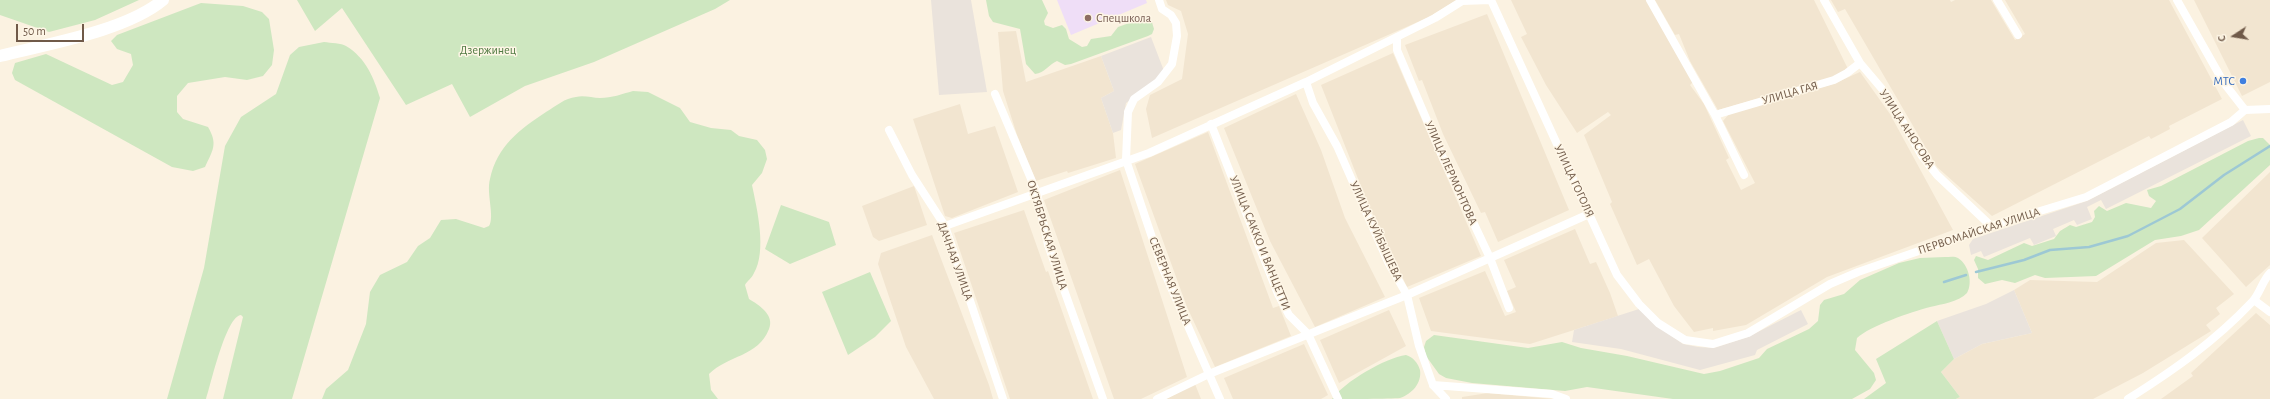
<!DOCTYPE html>
<html>
<head>
<meta charset="utf-8">
<style>
  body { margin:0 }
  #map { position:relative; width:2270px; height:399px; overflow:hidden; background:#fbf2e1; font-family:"Alegreya Sans",sans-serif }
  canvas { display:block }
  .north { position:absolute; left:2214px; top:16px; width:40px; height:40px; -webkit-text-stroke:3px #fef6e6; paint-order:stroke; rotate:258deg; font-size:11px; font-weight:700; line-height:16px; text-align:center; color:#705a49 }
  .north::after { content:''; display:block; margin:auto; width:14px; height:18px; background:#705a49; clip-path:polygon(50% 0,100% 100%,50% 72%,0 100%) }
  .scale { position:absolute; left:16px; top:24px; width:68px; height:18px; box-sizing:border-box; border:2px solid #705a49; border-top:0; padding-left:5px; font-size:12px; line-height:14px; white-space:nowrap; color:#705a49; -webkit-text-stroke:3px #fef6e6; paint-order:stroke }
</style>
</head>
<body>
<div id="map">
<canvas width="2270" height="399"></canvas>
<div class="north">С</div>
<div class="scale">50 m</div>
</div>
<script>
const c = document.querySelector('canvas').getContext('2d');
c.lineJoin = 'round';
function paint(path, color) { c.fillStyle = color; c.fill(path, 'evenodd'); }
function stroke(path, color, width, dash) { c.strokeStyle = color; c.lineWidth = width; c.lineCap = dash ? 'butt' : 'round'; c.setLineDash(dash || []); c.stroke(path); }
function drawText(font, color, halo, rows, align = 'center') {
  c.font = font + ' "Alegreya Sans",sans-serif'; c.lineWidth = 3; c.setLineDash([]); c.textBaseline = 'middle'; c.strokeStyle = halo; c.fillStyle = color; for (const [text, x, y, turn = 0] of rows) {
    c.save(); c.translate(x, y); c.rotate((+turn || 0) * Math.PI / 180); c.textAlign = isNaN(turn) ? turn : align; if (halo) c.strokeText(text, 0, 0); c.fillText(text, 0, 0); c.restore();
  }
}
paint(new Path2D(`
  M1166 0H1457L1427 18 1152 138 1146 109 1150 95 1182 79 1188 34 1181 11 1168 5Z
  M1511 0H1647L1693 82 1690 85 1704 104 1729 158 1726 160 1741 190 1755 183 1723 121 1729 114 1833 84 1860 72 1890 114 1953 230 1827 277 1746 325 1713 331V328L1694 332 1674 306 1649 259 1637 265 1610 204 1612 202 1584 135 1611 115 1608 112 1577 133 1546 85 1521 37 1527 34Z
  M1655 0H1814L1848 69 1834 77 1718 110 1690 61 1679 34 1675 35Z
  M1831 0H1950L1951 2 1955 0H1991L2015 40 2025 34 2005 0H2169L2222 99 2169 126 2170 129 2151 139 2149 136 1992 216 1937 167 1845 9 1838 12Z
  M2194 0H2270V82L2242 96Z
  M1487 14 1569 210 1498 242 1485 212 1481 213 1443 134 1422 80 1419 81 1405 45Z
  M1016 31 1026 82 1101 56 1114 91 1101 98 1113 133 1116 158 1068 173 1067 171 1036 181 1017 135 1003 91 998 32Z
  M1393 53 1481 256 1407 287 1368 204 1321 85Z
  M1296 94 1321 150 1345 218 1385 297 1315 327 1270 241 1224 128Z
  M960 104 968 134 995 126 1018 192 952 218 945 216 913 119Z
  M1208 132 1273 308 1279 306 1291 336 1215 367 1187 307 1135 164Z
  M1120 170 1187 377 1141 399H1114L1044 200Z
  M2270 172V265L2246 287 2202 238Z
  M914 186 927 225 879 241 873 237 862 206Z
  M1024 210 1046 272 1048 271 1093 399H1010L954 233Z
  M1575 229 1590 264 1596 262 1610 293 1618 316 1530 344 1431 331 1419 298 1485 271 1505 316 1516 312 1507 291 1516 287 1504 260Z
  M932 235 989 385 993 399H934L906 347 878 264 881 253Z
  M2184 240 2234 294 2216 308 2220 314 2206 325 2211 331 2143 373 2093 399H1956L1960 397 1941 372 1954 359 1982 344 2032 333 2014 290 2030 280 2097 282 2156 243Z
  M1389 310 1406 346 1339 383 1320 340Z
  M2256 313 2270 325V399H2161L2193 376 2191 373Z
  M1304 344 1328 395 1321 399H1233L1224 378Z
  M1195 384 1201 399H1166Z
  M1488 393 1554 399H1462V397Z`), '#f2e5d0');
paint(new Path2D(`
  M931 0H971L987 92 939 95Z
  M1151 37 1164 71 1147 88 1126 103 1121 130 1113 133 1101 98 1114 91 1101 56Z
  M2243 120 2251 136 2106 209 2101 200 2087 207 2092 219 2077 225 2074 220 2053 229 2056 236 2034 245 2030 238 1984 257 1981 251 1971 255 1969 245 1973 239 2087 201Z
  M2014 290 2032 333 1982 344 1954 359 1937 321 1986 304Z
  M1639 309 1660 328 1683 344 1698 347 1714 348 1748 337 1801 310 1808 324 1757 350 1755 355 1700 370 1621 349 1572 342 1574 330Z`), '#eae3dc');
paint(new Path2D(`
  M1057 0H1146L1147 3 1071 35Z`), '#efdef7');
paint(new Path2D(`
  M0 0H139L95 20 49 32 0 15Z
  M297 0H730L715 9 594 62 525 86 470 117 452 84 406 105 342 8 315 31Z
  M986 0H1042L1048 13 1044 21 1045 25 1053 28 1062 25 1066 29 1069 39 1082 47 1087 46 1091 39 1111 36 1118 27 1146 17 1151 19 1154 29 1152 34 1148 36 1071 64 1065 65 1057 61C1049 64 1045 73 1035 74L1026 64 1020 29 993 22 989 16Z
  M201 3 243 6 262 12 269 19 274 50 272 65 263 76 247 80 225 77 188 83 177 96V112L183 119 208 127C218 144 213 150 205 167L193 171 172 167 15 80 12 73 15 63 46 54 112 85 123 82 133 65 131 54 117 49 111 41 117 35Z
  M324 42C331 43 341 43 346 46 366 58 374 78 380 98L292 399H223L243 317 241 315C226 316 211 384 206 399H167L204 268 225 146 241 117 276 94 290 55 299 47Z
  M633 91 648 92 680 108 690 122 711 128 731 130 739 136 757 140 765 150 767 159 762 173 752 185C757 209 767 251 754 273 752 278 747 281 745 285L749 299C759 305 775 315 769 329 758 357 728 355 709 374L711 390 718 399H322L326 389 348 370 366 324 370 292 380 275 407 262 418 246 430 238 441 220 456 219 484 228 489 226C495 217 486 193 490 179 497 146 520 129 546 112 556 106 565 98 576 97 584 95 592 98 600 98 612 98 622 94 633 91Z
  M2259 138H2263L2270 145V165L2199 230 2181 236 2155 240 2096 276 2045 278 2035 275 2015 283 2002 280 1985 284 1978 278V269L1974 260 1976 256 1988 260 2024 243 2032 246 2054 239 2060 231 2070 225 2076 227 2092 222 2095 217 2094 211 2099 206 2107 211 2126 203 2151 208 2156 201 2149 196 2147 190 2161 186 2248 141Z
  M781 205 829 222 836 245 790 264 765 249Z
  M1945 257C1949 257 1955 256 1958 258 1969 265 1973 283 1967 293 1959 302 1942 304 1930 307 1911 312 1870 326 1857 338L1855 350 1874 373 1876 380 1870 389 1852 399H1673L1587 387 1565 391 1472 383 1446 378 1439 374 1426 356 1424 347 1426 341 1434 335 1528 348 1562 342 1581 348 1627 356 1704 374 1720 371 1759 358 1767 349 1809 329 1818 321 1820 305 1824 300 1844 294 1860 280 1899 263 1920 258Z
  M870 272 891 321 875 337 848 355 822 292Z
  M1937 321 1954 359 1941 372 1960 397 1956 399H1864L1886 383 1876 359Z
  M1406 355C1413 357 1418 363 1420 370 1422 383 1412 394 1400 398 1391 399 1345 399 1332 399 1344 382 1385 358 1406 355Z`), '#cee7c0');
stroke(new Path2D(`
  M1976 272 2024 260 2050 250 2089 247 2128 236 2180 209 2224 175 2270 146
  M1944 282 1966 275`), '#9dc8d4', 2.5);
stroke(new Path2D(`
  M1159 0 1162 9 1171 15 1176 23 1177 36 1172 64 1158 82 1134 99 1128 112 1126 160 1162 267 1220 399
  M1491 0 1617 275 1639 304 1658 323 1685 340 1713 344 1748 333 1830 284 1858 272 1991 226 2086 197 2231 122 2245 110 2270 109
  M1650 0 1715 115 1744 175
  M1824 0 1860 63 1888 96 1922 156 1937 175 1991 226
  M1997 0 2018 35
  M2177 0 2224 83 2245 110
  M1397 37V50L1443 158 1490 258 1509 308
  M1306 82 1313 103 1337 146 1388 262 1407 295 1419 346 1433 385 1446 399
  M995 94 1037 193 1048 245 1103 399
  M1715 115 1834 80 1847 73 1860 63
  M1211 124 1278 294 1289 315 1308 334 1338 399
  M889 130 912 175 945 226 1003 399
  M945 226 1149 153 1306 82 1435 18 1462 1 1490 0
  M2254 300 2270 312
  M1433 385 1552 394 1566 399
  M1157 399 1209 374 1407 295 1589 214
  M2128 399C2174 370 2214 342 2252 302 2260 294 2262 281 2270 273`), '#fff', 8);
stroke(new Path2D(`
  M0 56C47 44 126 31 163 0`), '#fff', 12);
for (const [x, y, r, color] of [
  [1088,18,4,"#8d6e63"],
  [2243,81,4,"#3f7fe0"]
]) { const dot = new Path2D(); dot.arc(x, y, r, 0, 2 * Math.PI); c.fillStyle = color; c.fill(dot); stroke(dot, '#fef6e6', 1.5); }
drawText('12px', '#785e54', '#fef6e6', [
  ["Спецшкола",1096,18]
], 'left');
drawText('12px', '#527b44', '#fef6e6', [
  ["Дзержинец",488,50]
]);
drawText('12px', '#366cbe', '#fef6e6', [
  ["МТС",2235,81]
], 'right');
drawText('12px', '#705a49', '#fef6e6', [
  ["УЛИЦА ГАЯ",1790,93,-16],
  ["УЛИЦА АНОСОВА",1907,129,57],
  ["УЛИЦА ЛЕРМОНТОВА",1451,173,66],
  ["УЛИЦА ГОГОЛЯ",1574,181,65],
  ["УЛИЦА КУЙБЫШЕВА",1376,231,65],
  ["ПЕРВОМАЙСКАЯ УЛИЦА",1979,231,-18],
  ["ОКТЯБРЬСКАЯ УЛИЦА",1047,235,73],
  ["УЛИЦА САККО И ВАНЦЕТТИ",1260,243,68],
  ["ДАЧНАЯ УЛИЦА",955,261,70],
  ["СЕВЕРНАЯ УЛИЦА",1170,281,68]
]);
</script>
</body>
</html>
